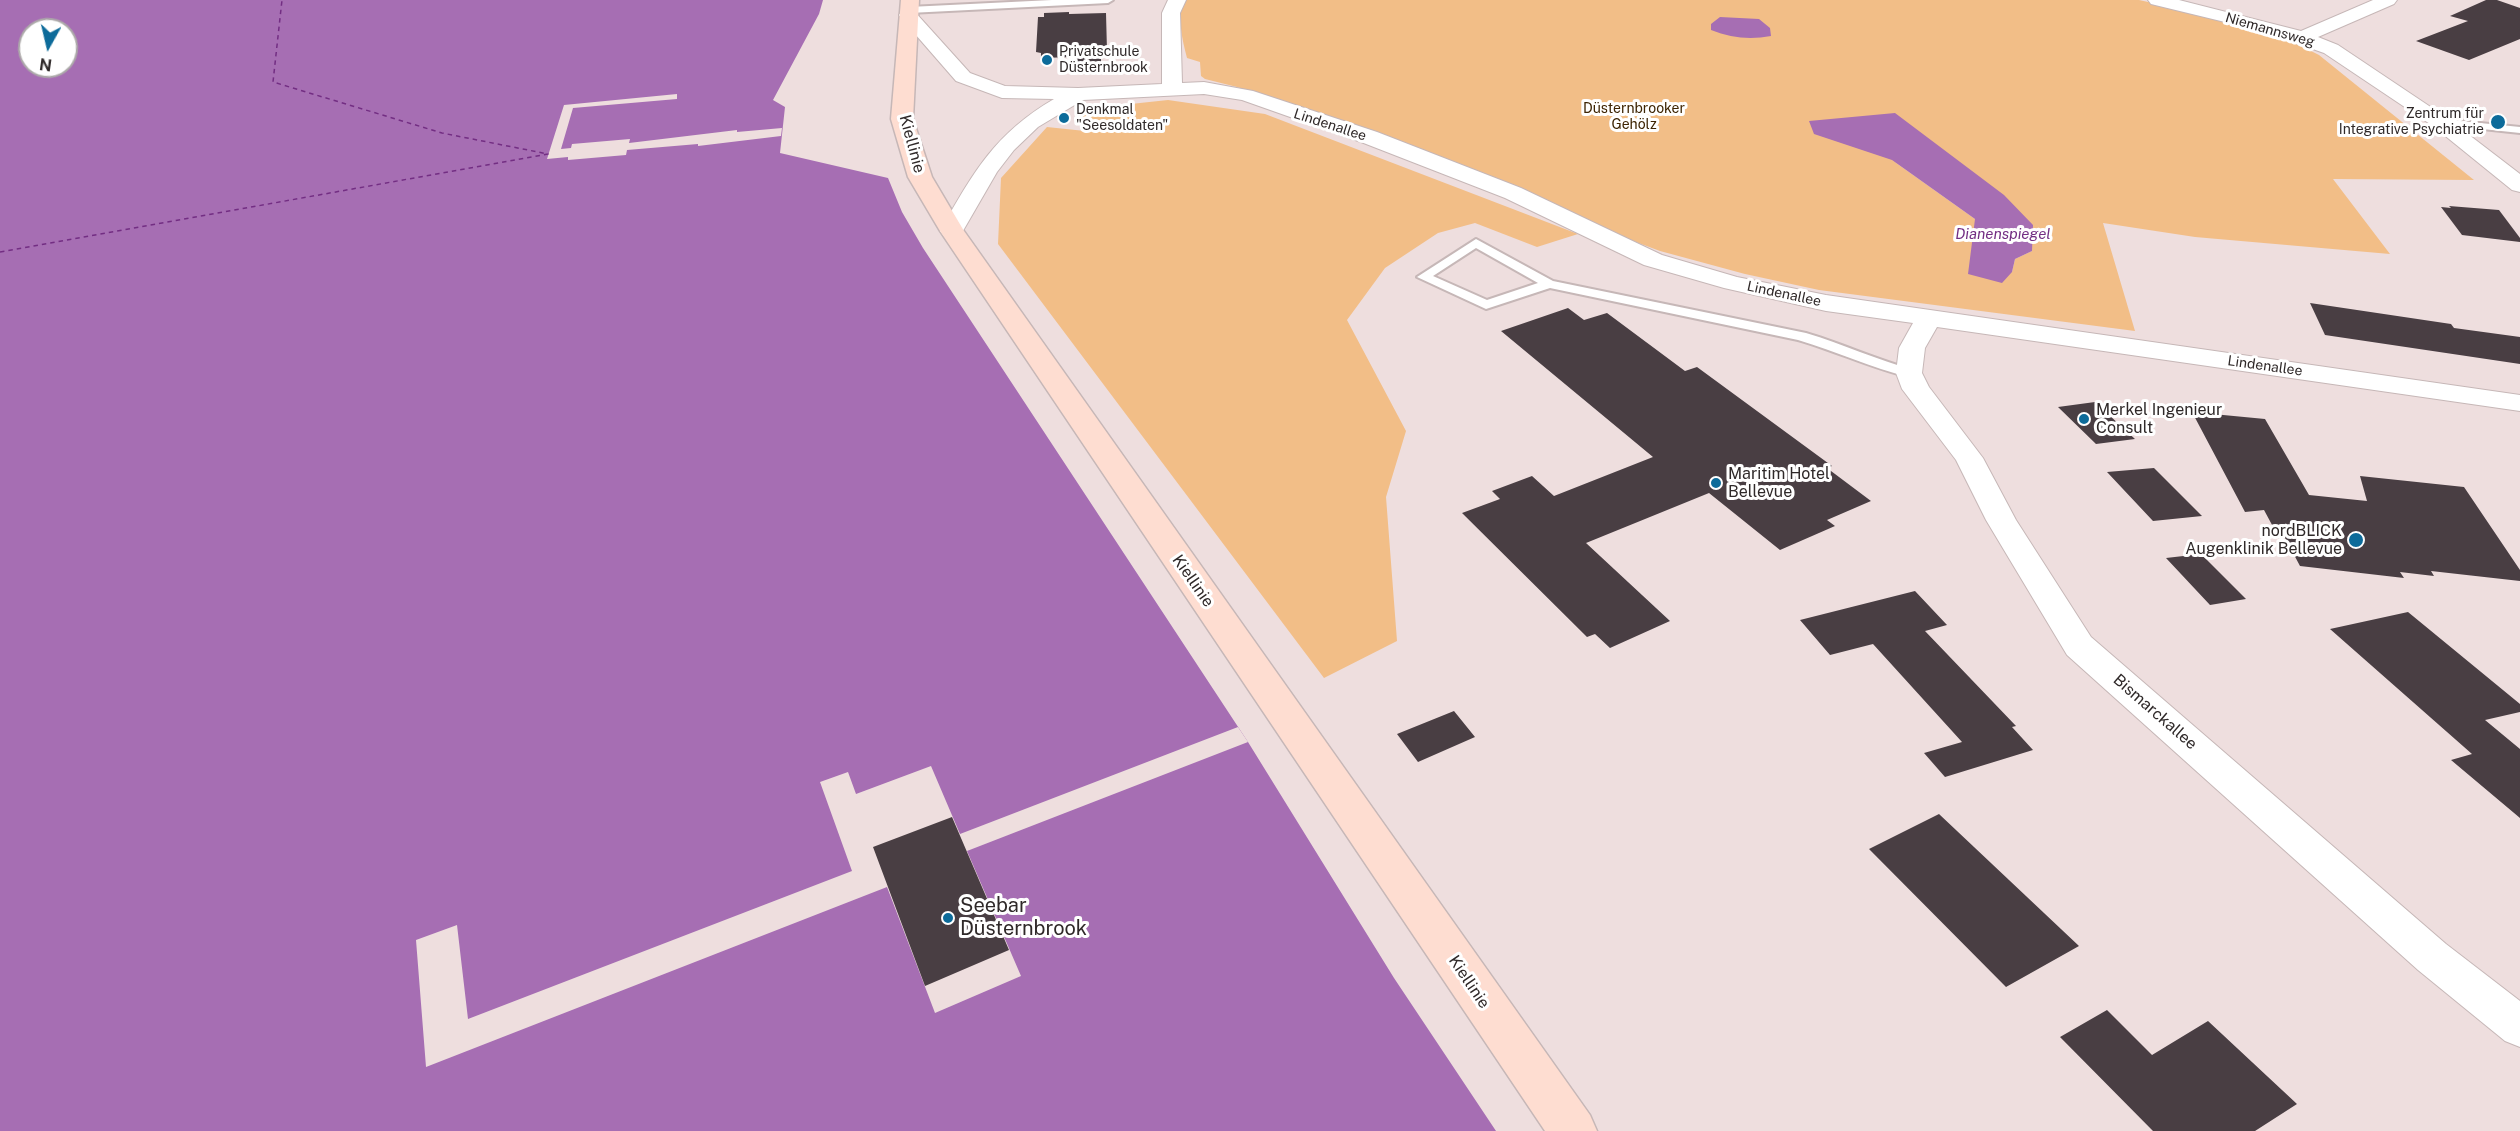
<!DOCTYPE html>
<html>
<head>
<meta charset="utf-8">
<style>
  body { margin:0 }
  #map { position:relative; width:2520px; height:1131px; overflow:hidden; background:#eedede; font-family:"Public Sans",sans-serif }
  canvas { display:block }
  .north { position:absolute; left:18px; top:18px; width:60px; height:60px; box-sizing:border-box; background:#fff; border:2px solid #aca9a9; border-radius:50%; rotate:188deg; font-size:16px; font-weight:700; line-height:24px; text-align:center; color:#2f2929 }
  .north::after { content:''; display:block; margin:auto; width:21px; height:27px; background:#0d6b9a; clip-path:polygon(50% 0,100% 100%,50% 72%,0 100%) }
</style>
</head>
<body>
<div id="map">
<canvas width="2520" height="1131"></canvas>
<div class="north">N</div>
</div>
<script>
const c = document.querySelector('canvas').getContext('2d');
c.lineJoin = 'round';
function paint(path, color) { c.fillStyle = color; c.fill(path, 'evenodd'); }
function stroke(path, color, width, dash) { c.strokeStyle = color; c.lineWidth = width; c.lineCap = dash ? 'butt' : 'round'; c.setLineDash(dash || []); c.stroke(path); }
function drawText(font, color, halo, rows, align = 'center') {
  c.font = font + ' "Public Sans",sans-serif'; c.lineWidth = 6; c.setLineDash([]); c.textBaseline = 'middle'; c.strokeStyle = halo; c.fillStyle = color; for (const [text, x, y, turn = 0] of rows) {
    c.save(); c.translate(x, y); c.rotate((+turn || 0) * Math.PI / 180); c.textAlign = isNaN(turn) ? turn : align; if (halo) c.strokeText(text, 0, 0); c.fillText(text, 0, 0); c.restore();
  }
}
paint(new Path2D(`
  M1184 0H2139C2199 14 2264 26 2319 55L2474 180 2333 179 2390 254 2195 237 2103 223 2135 331 1819 290 1745 274 1660 251 1598 228 1528 195 1421 149 1237 87 1205 79 1201 76 1200 62 1187 58C1182 38 1177 19 1184 0ZM1892 160 2032 251 2015 259 2012 272 1975 219Z
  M1168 100 1265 114 1578 234 1537 247 1475 223 1438 233 1385 268 1347 320 1406 431 1386 497 1397 641 1324 678 998 244 1001 178 1047 127 1085 131 1094 123 1077 113 1084 109Z`), '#f2be87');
paint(new Path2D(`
  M0 0H823L819 14 773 100 785 107 780 153 888 178 902 212 923 248 1248 742 1394 978 1496 1131H0ZM30 30H66V66H30Z
  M1720 17 1759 19 1770 28 1771 36C1750 40 1731 38 1711 30V24Z
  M1895 113 2004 195 2033 225 2032 251 2015 259 2012 272 2002 283 1968 274 1975 219 1892 160 1814 134 1809 121Z`), '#a66eb3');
paint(new Path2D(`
  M677 94V99L573 108 561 149 571 148 572 144 630 139 629 143 737 130V132L782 128 781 136 698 146V144L627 150 626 155 568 160V157L547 159 564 105Z
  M1238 727 1248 742 967 851 1021 976 935 1013 887 887 426 1067 416 940 457 925 468 1019 852 871 820 782 848 772 856 794 931 766 960 834Z`), '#eedede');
stroke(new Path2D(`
  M0 252 548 154 442 133 273 82 282 0`), '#732e83', 1.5, [4.5, 4]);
paint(new Path2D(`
  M2486 0H2497L2520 8V39L2469 60 2416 41 2468 21 2450 16Z
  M1069 12V14L1106 13 1107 51 1101 52V65L1074 66V57L1041 58V53L1036 52 1038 17H1044V13Z
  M2449 206 2499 210 2520 238V242L2462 235 2441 207 2451 208Z
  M2310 303 2451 324 2454 328 2520 337V364L2325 335Z
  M1568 308 1584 320 1607 313 1685 371 1697 367 1832 466 1827 468 1871 501 1827 520 1835 526 1780 550 1709 493 1586 543 1670 621 1610 648 1595 634 1587 637 1462 513 1500 499 1492 491 1532 476 1554 496 1653 457 1501 331Z
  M2095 402 2135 439 2096 444 2058 407Z
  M2192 412 2265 419 2309 495 2367 501 2360 476 2464 487 2520 570V581L2431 571 2434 576 2400 572 2404 578 2300 566 2284 536H2278L2264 510 2245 512Z
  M2154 468 2202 516 2153 521 2107 472Z
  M2201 554 2246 599 2210 605 2166 558Z
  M1915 591 1947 625 1925 631 2016 726 2012 727 2033 750 1945 777 1924 753 1962 742 1873 644 1830 655 1800 620Z
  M2408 612 2520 704V712L2485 720 2520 749V818L2451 760 2472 754 2330 629Z
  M1454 711 1475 737 1418 762 1397 734Z
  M1939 814 2079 946 2006 987 1869 849Z
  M952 817 1009 950 925 986 873 847Z
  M2107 1010 2152 1055 2208 1021 2297 1104 2255 1131H2153L2060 1037Z`), '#493e43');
const lane = new Path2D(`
  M1052 0H1113L1108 3 909 13 904 10 909 7Z
  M2440 119 2520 127V133L2436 124V120Z
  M1476 239 1553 281 1806 333C1843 344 1877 360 1914 370L1916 373 1909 377C1871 368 1836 351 1798 340L1550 288 1486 309 1417 277ZM1476 248 1538 283 1487 300 1433 276Z`);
const street = new Path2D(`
  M1168 0H1186L1180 13 1182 83 1204 82 1253 91 1377 132 1521 188 1662 255 1737 277 1826 295 2520 395V411L1937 327 1925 348 1922 373 1929 387 1983 458 2016 520 2091 637 2446 944 2520 1001V1047L2505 1041 2418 970 2067 655 1986 520 1956 460 1902 389 1896 373 1899 348 1913 323 1826 311 1724 288 1644 265 1505 198 1361 142 1242 100 1204 94 1083 100 1038 127 1014 150 997 172 960 236 952 238 944 236 940 231C973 173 994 134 1054 99L1002 98 956 81 902 19 899 15 902 11H914L970 73 1005 86 1078 88 1162 84V13Z
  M2148 0H2179L2301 31 2373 0H2397L2394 4 2318 37 2338 45 2447 118 2520 174V192L2512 190 2433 126 2324 53 2262 31 2151 4Z`);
const secondary = new Path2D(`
  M901 0H919L913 119 932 177 964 231 1590 1115 1597 1131H1545L940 231 908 177 891 119Z`);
stroke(lane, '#c6b7b7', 4);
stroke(street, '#c6b7b7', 2);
stroke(secondary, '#c6b7b7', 3);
paint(lane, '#fff');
paint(street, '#fff');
paint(secondary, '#feddd1');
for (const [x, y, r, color] of [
  [1047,60,6,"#0d6b9a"],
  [1064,118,6,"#0d6b9a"],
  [2498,122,8,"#0d6b9a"],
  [2084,419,6,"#0d6b9a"],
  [1716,483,6,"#0d6b9a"],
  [2356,540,8,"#0d6b9a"],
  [948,918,6,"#0d6b9a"]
]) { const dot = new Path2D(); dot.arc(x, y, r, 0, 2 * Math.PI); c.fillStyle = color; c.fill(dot); stroke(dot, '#fff', 2); }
drawText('14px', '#2f2929', '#fff', [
  ["Niemannsweg",2270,30,16],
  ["Lindenallee",1330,125,18],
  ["Lindenallee",1784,294,12],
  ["Lindenallee",2265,366,8]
]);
drawText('14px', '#2f2929', '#fff', [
  ["Privatschule",1059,52],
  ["Düsternbrook",1059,68],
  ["Denkmal",1076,110],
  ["\"Seesoldaten\"",1076,126],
  ["Zentrum für",2484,114,"right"],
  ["Integrative Psychiatrie",2484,130,"right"]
], 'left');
drawText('14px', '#3d2403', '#fff', [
  ["Düsternbrooker",1634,109],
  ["Gehölz",1634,125]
]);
drawText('italic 15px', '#732e83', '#fff', [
  ["Dianenspiegel",2003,234]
]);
drawText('16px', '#2f2929', '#fff', [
  ["Kiellinie",912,144,75],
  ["Kiellinie",1193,581,55],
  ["Bismarckallee",2155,712,41],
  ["Kiellinie",1469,982,56]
]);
drawText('16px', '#2f2929', '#fff', [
  ["Merkel Ingenieur",2096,410],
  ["Consult",2096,428],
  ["Maritim Hotel",1728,474],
  ["Bellevue",1728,492],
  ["nordBLICK",2342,531,"right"],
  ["Augenklinik Bellevue",2342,549,"right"]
], 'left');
drawText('20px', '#2f2929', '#fff', [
  ["Seebar",960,906],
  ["Düsternbrook",960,929]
], 'left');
</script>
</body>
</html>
